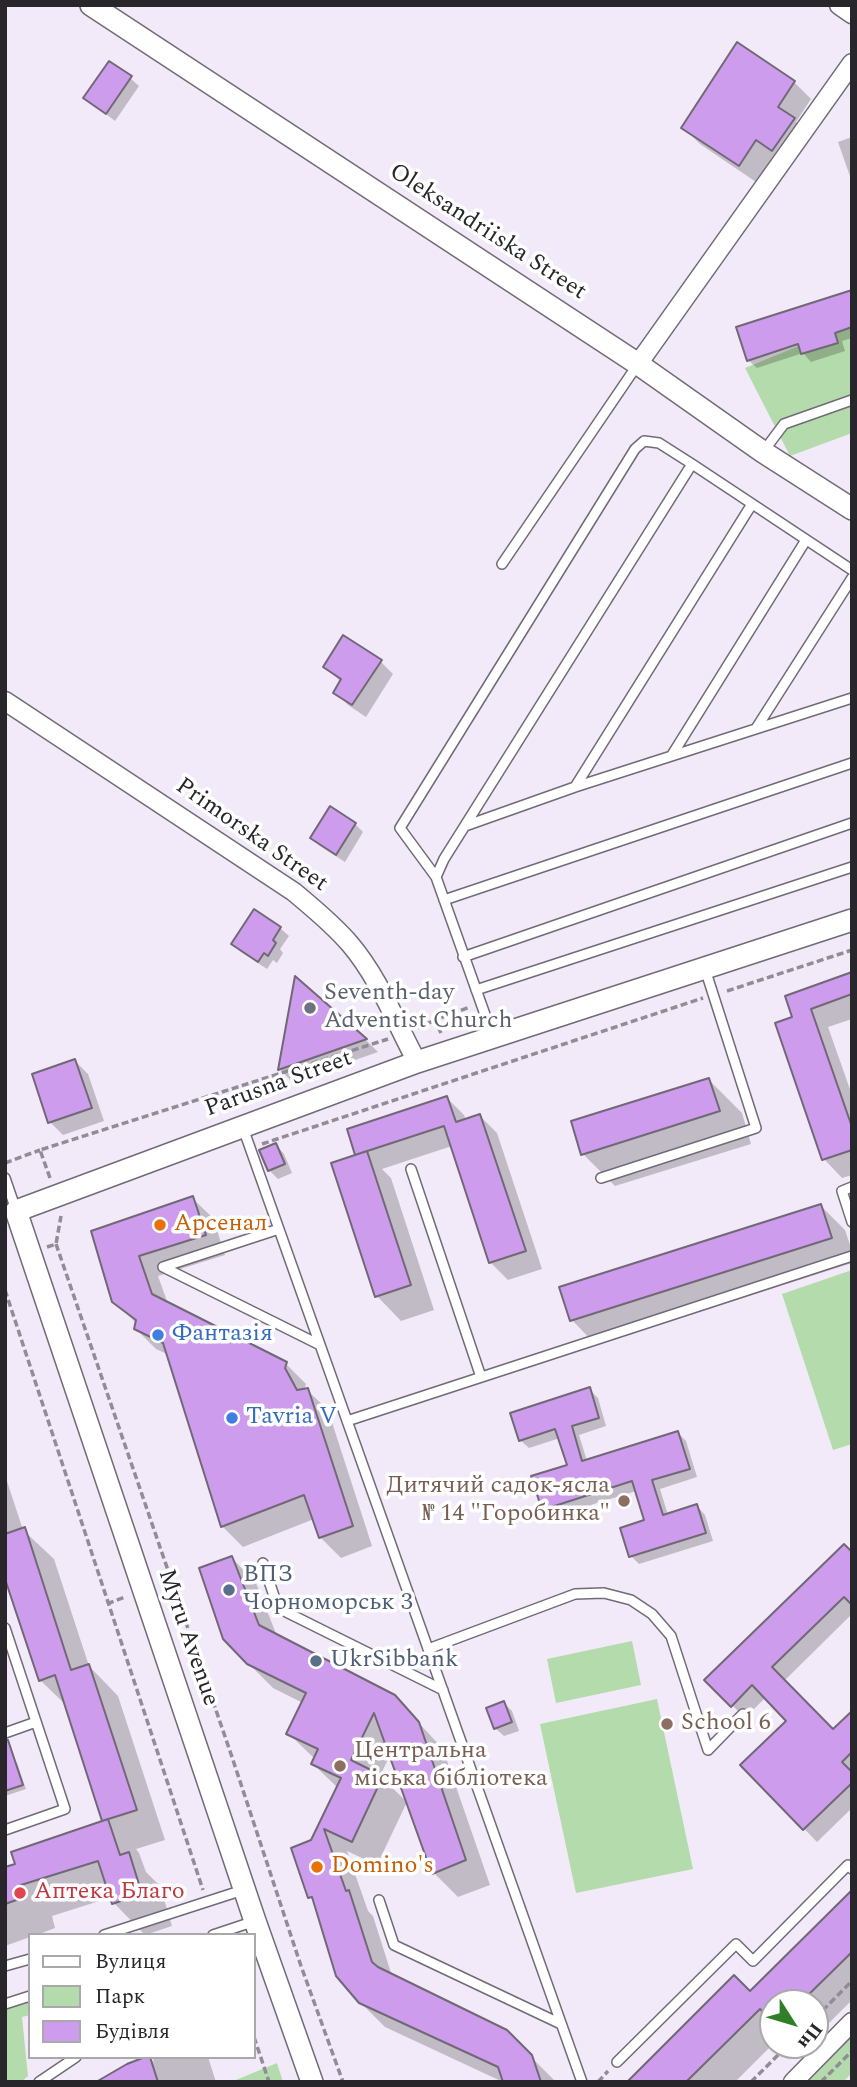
<!DOCTYPE html>
<html>
<head>
<meta charset="utf-8">
<style>
  body { margin:0 }
  #map { position:relative; width:857px; height:2087px; overflow:hidden; background:#f2eaf8; font-family:Spectral,serif }
  canvas { display:block }
  .frame { position:absolute; inset:0; border:7px solid #29262b; pointer-events:none }
  .legend { position:absolute; left:28px; top:1933px; width:228px; height:126px; box-sizing:border-box; background:#fff; border:2px solid #a9a8aa; margin:0; padding:9px 12px; list-style:none; font-size:21px; color:#29262b }
  .legend li { display:flex; align-items:center; gap:14px; height:35px }
  .legend b { width:35px; border:2px solid #a9a8aa }
  .north { position:absolute; left:759px; top:1989px; width:70px; height:70px; box-sizing:border-box; background:#fff; border:2px solid #a9a8aa; border-radius:50%; rotate:127deg; font-size:19px; font-weight:700; line-height:28px; text-align:center; color:#29262b }
  .north::after { content:''; display:block; margin:auto; width:24px; height:32px; background:#307e27; clip-path:polygon(50% 0,100% 100%,50% 72%,0 100%) }
</style>
</head>
<body>
<div id="map">
<canvas width="857" height="2087"></canvas>
<div class="frame"></div>
<ul class="legend">
<li><b style="height:9px;background:#fff"></b>Вулиця</li>
<li><b style="height:19px;background:#b4dbab"></b>Парк</li>
<li><b style="height:19px;background:#cd9cec"></b>Будівля</li>
</ul>
<div class="north">Пн</div>
</div>
<script>
const c = document.querySelector('canvas').getContext('2d');
c.lineJoin = 'round';
function paint(path, color) { c.fillStyle = color; c.fill(path, 'evenodd'); }
function stroke(path, color, width, dash) { c.strokeStyle = color; c.lineWidth = width; c.lineCap = dash ? 'butt' : 'round'; c.setLineDash(dash || []); c.stroke(path); }
function drawText(font, color, halo, rows, align = 'center') {
  c.font = font + ' Spectral,serif'; c.lineWidth = 7; c.setLineDash([]); c.textBaseline = 'middle'; c.strokeStyle = halo; c.fillStyle = color; for (const [text, x, y, turn = 0] of rows) {
    c.save(); c.translate(x, y); c.rotate((+turn || 0) * Math.PI / 180); c.textAlign = isNaN(turn) ? turn : align; if (halo) c.strokeText(text, 0, 0); c.fillText(text, 0, 0); c.restore();
  }
}
paint(new Path2D(`
  M852 324V433L790 456 745 368Z
  M852 1270V1444L833 1450 782 1294Z
  M632 1641 641 1685 556 1703 547 1659Z
  M657 1699 693 1869 576 1893 540 1724Z
  M30 1996V2015L22 2017 28 2076 21 2082H5V2004Z
  M852 2030V2073L843 2082H801Z
  M277 2063 283 2082H231Z`), '#b4dbab');
paint(new Path2D(`
  M130 78 139 86 115 121 85 98Z
  M794 82 811 99 796 122 811 136 790 167 774 156 756 182 700 144 683 127Z
  M852 137V182L838 142Z
  M852 292V338L842 341 845 351 811 362 803 353 757 368 748 360Z
  M380 661 393 674 366 717 348 705 335 692 341 682 325 667Z
  M355 824 363 832 345 862 320 846 312 838Z
  M280 928 289 936 280 949 283 953 277 963 273 960 267 969 241 952 233 944Z
  M852 974V1019L828 1027 852 1095V1175L842 1178 824 1159 777 1024 794 1018Z
  M296 979 366 1040 378 1052 292 1082 280 1069Z
  M75 1061 88 1074 104 1121 63 1135 50 1122Z
  M709 1080 742 1113 751 1144 615 1186 583 1154Z
  M447 1098 464 1115 466 1120 480 1116 497 1133 542 1269 508 1280 491 1263 452 1146 382 1169 391 1178 434 1310 401 1321 377 1296 359 1156Z
  M276 1145 284 1154 292 1173 278 1179 269 1170Z
  M192 1198 213 1218 225 1255 158 1276 168 1304 286 1364 306 1384 304 1390H307L328 1410 372 1546 341 1558 320 1537 314 1519 243 1547 222 1526 169 1355 156 1349 136 1329 137 1324 114 1301 93 1232Z
  M821 1206 845 1230 852 1251V1263L596 1345 572 1320Z
  M589 1389 598 1398 606 1426 579 1435 587 1461 678 1433 686 1441 697 1477 660 1489 668 1515 697 1506 705 1515 713 1541 639 1564 631 1556 646 1522 636 1491 552 1517 543 1509 569 1466 560 1438 529 1448 520 1440Z
  M5 1475 23 1530 54 1559 89 1666 118 1696 165 1840 136 1849 139 1853 146 1872 160 1886 172 1926 145 1935 114 1903 112 1897 52 1916 55 1928 37 1935H30V1937L5 1946V1869L106 1822 67 1706 40 1680 5 1573Z
  M852 1554V1614L784 1681 833 1732 852 1714V1808L817 1842 743 1766 789 1721 766 1697 745 1718 707 1680Z
  M232 1558 256 1583 277 1636 394 1696 443 1749 490 1885 458 1897 434 1873 391 1753 380 1776 407 1802 377 1865 347 1851 368 1911 373 1916 392 1976 506 2032 556 2082H503L385 2027 360 2002 315 1903 310 1897 312 1842 338 1788 313 1764 315 1759 288 1733 303 1703 273 1688 248 1663Z
  M504 1703 512 1711 519 1731 504 1736 495 1728Z
  M13 1759 17 1763 26 1789 5 1796V1762Z
  M852 1893V2000L815 2037V2003H773V2044L735 2082H631L750 1994Z
  M152 2057H208L216 2082H101L149 2058 154 2062Z`), '#0003');
const building = new Path2D(`
  M737 42 795 81 778 107 795 118 772 151 756 140 739 166 681 128Z
  M109 61 132 76 106 114 83 98Z
  M852 290V327L835 333 838 343 801 354 798 344 747 361 736 327Z
  M343 635 382 660 352 705 333 693 341 679 323 667Z
  M330 806 356 823 336 855 310 838Z
  M254 909 281 927 273 940 276 943 268 956 264 953 258 962 231 944Z
  M852 972V994L811 1009 852 1127V1150L822 1160 775 1023 792 1017 785 996Z
  M295 976 367 1039 278 1070Z
  M75 1059 92 1108 48 1123 32 1074Z
  M709 1078 720 1111 581 1155 571 1121Z
  M447 1096 456 1122 480 1114 526 1251 489 1263 444 1126 355 1155 347 1129Z
  M276 1143 285 1164 268 1171 259 1150Z
  M367 1151 411 1285 375 1297 331 1163Z
  M193 1196 206 1235 139 1256 152 1294 287 1362 285 1368 297 1390 308 1388 353 1526 319 1538 304 1495 221 1527 163 1343 134 1329 136 1320 112 1302 91 1231Z
  M821 1204 832 1238 570 1321 559 1287Z
  M590 1387 599 1418 572 1426 582 1461 678 1431 690 1469 652 1480 663 1515 697 1504 706 1533 629 1557 620 1528 644 1520 632 1481 542 1510 531 1476 567 1465 555 1429 519 1441 510 1413Z
  M25 1527 71 1670 89 1664 137 1810 102 1821 55 1675 39 1681 5 1579V1534Z
  M844 1544 852 1552V1605L844 1597 772 1667 833 1729 852 1711V1752L842 1762 852 1772V1783L803 1830 740 1765 786 1721 752 1685 731 1707 704 1680Z
  M232 1556 259 1625 395 1695 419 1722 466 1860 432 1874 374 1713 351 1760 383 1776 352 1842 324 1829 346 1891 349 1890 372 1962 378 1967 507 2030 532 2055 541 2082H503L498 2067 359 2003 336 1976 312 1897 308 1898 291 1848 311 1840 341 1778 311 1764 318 1749 286 1734 306 1693 247 1664 223 1639 199 1568Z
  M504 1701 512 1722 494 1729 486 1708Z
  M5 1740H8L23 1785 5 1791Z
  M108 1819 120 1855 129 1852 142 1894 112 1904 98 1861 21 1885 25 1897 5 1904V1867L15 1864 11 1852Z
  M852 1890V1952L800 2003H773V2022L760 2009 686 2082H627L734 1975 750 1991Z
  M145 2057H150L158 2082H96L127 2064Z`);
paint(building, '#cd9cec');
stroke(building, '#706875', 2);
const service = new Path2D(`
  M763 452 784 424 852 400
  M502 564 638 364
  M757 727 852 578
  M672 755 806 540
  M575 787 752 504
  M465 826 575 787 852 698
  M436 877 400 828 635 449 644 441 659 443 692 464 852 570
  M444 900 852 763
  M463 957 852 823
  M476 990 852 867
  M493 1037 436 877 444 859 692 464
  M243 1128 582 2082
  M411 1169 481 1377
  M5 1178 16 1210
  M601 1178 756 1128 705 969
  M852 1187 842 1191 852 1222
  M279 1229 163 1267 320 1345
  M347 1421 852 1256
  M263 1563 278 1608 443 1690
  M5 1628 65 1809 5 1830
  M428 1649 575 1594 604 1593 631 1600 652 1614 671 1636 708 1750 743 1714
  M5 1733 36 1722
  M379 1900 394 1945 561 2024
  M104 1935 243 1890
  M213 1935 255 1921
  M5 1966 30 1959
  M5 2004 30 1996
  M617 2062 736 1944 753 1961 848 1865 852 1869
  M39 2082 76 2057`);
const minor = new Path2D(`
  M839 5 852 14
  M638 364 852 63
  M5 701 294 892C313 908 333 924 350 944 379 978 396 1023 417 1062
  M793 2082 852 2022`);
const tertiary = new Path2D(`
  M91 5 638 364 763 452 852 509
  M312 2082 255 1921 16 1211 417 1062 852 920`);
stroke(service, '#726a77', 12);
stroke(minor, '#726a77', 21);
stroke(tertiary, '#726a77', 24);
stroke(new Path2D(`
  M727 991 852 950
  M418 1028 435 1020
  M441 1033 435 1020 470 1007
  M262 1144 703 998
  M5 1163 40 1150
  M50 1178 40 1150 388 1039
  M56 1244 231 1754 301 1966 343 2082
  M47 1247 56 1244 61 1216
  M5 1290 203 1890
  M107 1604 125 1597
  M815 2018 852 1981
  M254 2037 269 2082
  M598 2082 608 2071
  M751 2082 788 2045
  M821 2082 852 2051`), '#918c95', 3.5, [7, 3.5]);
stroke(service, '#fff', 9);
stroke(minor, '#fff', 18);
stroke(tertiary, '#fff', 21);
for (const [x, y, r, color] of [
  [310,1008,7,"#6b7280"],
  [160,1225,7,"#e8710a"],
  [158,1335,7,"#3f7fe0"],
  [232,1418,7,"#3f7fe0"],
  [624,1501,7,"#8d6e63"],
  [229,1590,7,"#5c6f8a"],
  [316,1661,7,"#5c6f8a"],
  [667,1724,7,"#8d6e63"],
  [340,1766,7,"#8d6e63"],
  [317,1867,7,"#e8710a"],
  [20,1893,7,"#e0444e"]
]) { const dot = new Path2D(); dot.arc(x, y, r, 0, 2 * Math.PI); c.fillStyle = color; c.fill(dot); stroke(dot, '#fff', 2.5); }
drawText('24px', '#29262b', '#fff', [
  ["Oleksandriiska Street",487,233,33],
  ["Primorska Street",251,836,35],
  ["Parusna Street",279,1085,-20],
  ["Myru Avenue",187,1638,71]
]);
drawText('24px', '#5b616d', '#fff', [
  ["Seventh-day",324,994],
  ["Adventist Church",324,1022]
], 'left');
drawText('24px', '#c56008', '#fff', [
  ["Арсенал",174,1225],
  ["Domino's",331,1867]
], 'left');
drawText('24px', '#366cbe', '#fff', [
  ["Фантазія",172,1335],
  ["Tavria V",246,1418]
], 'left');
drawText('24px', '#785e54', '#fff', [
  ["Дитячий садок-ясла",610,1487,"right"],
  ["№ 14 \"Горобинка\"",610,1515,"right"],
  ["School 6",681,1724],
  ["Центральна",354,1752],
  ["міська бібліотека",354,1780]
], 'left');
drawText('24px', '#4e5e75', '#fff', [
  ["ВПЗ",243,1576],
  ["Чорноморськ 3",243,1604],
  ["UkrSibbank",330,1661]
], 'left');
drawText('24px', '#be3a42', '#fff', [
  ["Аптека Благо",34,1893]
], 'left');
</script>
</body>
</html>
